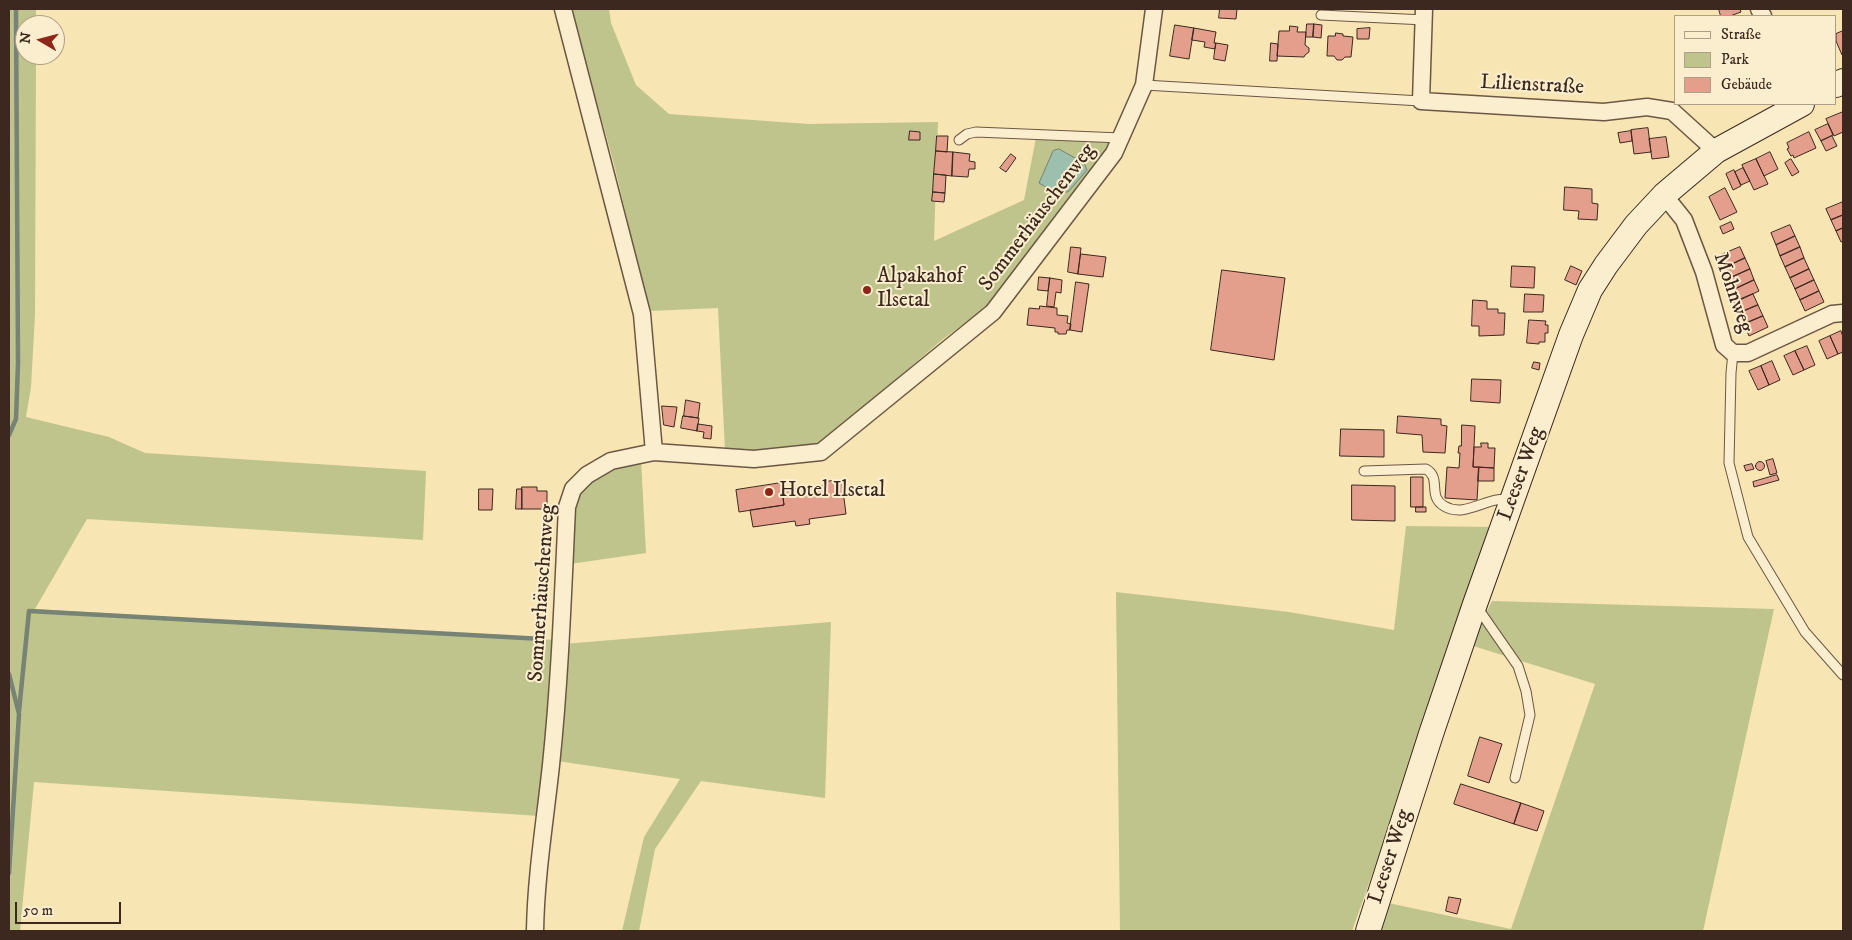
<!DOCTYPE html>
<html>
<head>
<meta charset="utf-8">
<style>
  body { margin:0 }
  #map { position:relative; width:1852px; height:940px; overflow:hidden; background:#f8e5b4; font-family:"IM FELL DW Pica",serif }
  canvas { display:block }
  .frame { position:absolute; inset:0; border:10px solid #3d281f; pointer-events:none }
  .legend { position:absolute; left:1674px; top:15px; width:162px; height:90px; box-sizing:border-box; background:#faeece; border:1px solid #ae9f88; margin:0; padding:6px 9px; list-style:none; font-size:15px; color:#3d281f }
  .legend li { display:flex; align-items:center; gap:10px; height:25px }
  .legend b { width:25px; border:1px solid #ae9f88 }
  .north { position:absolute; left:15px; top:15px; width:50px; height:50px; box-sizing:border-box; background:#faeece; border:1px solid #ae9f88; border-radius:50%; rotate:278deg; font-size:14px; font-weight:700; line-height:20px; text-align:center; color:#3d281f }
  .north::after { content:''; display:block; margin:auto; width:18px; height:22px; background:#8f2418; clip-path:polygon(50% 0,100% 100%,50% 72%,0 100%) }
  .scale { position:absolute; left:15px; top:902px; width:106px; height:22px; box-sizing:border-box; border:2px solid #3d281f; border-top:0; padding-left:6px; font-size:15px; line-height:18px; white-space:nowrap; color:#3d281f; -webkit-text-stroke:4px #faeece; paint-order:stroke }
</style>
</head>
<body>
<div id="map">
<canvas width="1852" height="940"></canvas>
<div class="frame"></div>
<ul class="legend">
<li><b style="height:6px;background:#faeece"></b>Straße</li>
<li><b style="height:14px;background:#bec48c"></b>Park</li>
<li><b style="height:14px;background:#e39f8b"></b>Gebäude</li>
</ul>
<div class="north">N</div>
<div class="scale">50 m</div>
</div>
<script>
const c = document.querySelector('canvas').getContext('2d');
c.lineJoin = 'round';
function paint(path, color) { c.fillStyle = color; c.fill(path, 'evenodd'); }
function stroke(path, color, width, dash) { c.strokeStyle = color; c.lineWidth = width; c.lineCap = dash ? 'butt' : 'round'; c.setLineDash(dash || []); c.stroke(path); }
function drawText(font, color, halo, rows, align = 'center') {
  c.font = font + ' "IM FELL DW Pica",serif'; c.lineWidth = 4; c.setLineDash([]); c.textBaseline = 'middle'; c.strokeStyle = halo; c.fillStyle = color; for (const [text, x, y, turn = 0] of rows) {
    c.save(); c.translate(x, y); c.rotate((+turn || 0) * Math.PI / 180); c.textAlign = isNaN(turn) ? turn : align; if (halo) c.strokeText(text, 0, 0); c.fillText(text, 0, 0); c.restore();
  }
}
paint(new Path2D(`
  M9 9H36V25H25V55H36L35 315 31 387 26 417 109 437 145 453 426 471 423 540 87 519 35 609 556 640 539 816 34 782 20 931H9Z
  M571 9H609L611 23 636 85 669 114 808 124 938 122 934 241 1024 200 1037 132 1109 133V154L987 307 943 339 820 445 785 451H725L718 308 649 311 614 164Z
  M641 460 646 553 570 564 571 507 579 490 611 467Z
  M1406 526 1496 527 1352 931H1120L1116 592 1289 612 1394 630Z
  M1492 601 1774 609 1703 931H1376L1388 903 1511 929 1595 684 1470 645Z
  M831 622 825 798 701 781 655 849 639 931H622L644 837 680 779 557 761 563 644Z`), '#bec48c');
const water = new Path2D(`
  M1059 149 1084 163 1087 170 1068 192H1054L1039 183 1053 151Z`);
paint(water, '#9dbfad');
stroke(water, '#778374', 1);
stroke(new Path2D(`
  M9 435 16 419 18 363 16 9
  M9 674 19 714 9 873
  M19 711 29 611 543 639`), '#778374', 4.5);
const building = new Path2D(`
  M1220 9H1237L1236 19 1219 18Z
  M1719 9H1740L1741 12 1730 16H1721Z
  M1307 24H1314L1313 37H1306Z
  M1314 24 1322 25 1321 38 1313 37Z
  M1175 25 1194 28 1189 59 1170 56Z
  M1290 26 1298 27 1297 32H1306L1305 45 1309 48V52L1305 55 1304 57 1277 56 1279 31H1289Z
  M1194 28 1216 32 1214 43H1216L1215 49 1204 47 1205 42 1192 40Z
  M1370 28 1369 39H1357V29Z
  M1843 31V54L1842 55 1836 41V34Z
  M1336 33 1343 34V36L1353 37 1351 57H1345L1342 60H1337L1334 56H1327L1328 36H1335Z
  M1216 43 1228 45 1225 61 1214 59Z
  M1271 43 1278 44 1277 61H1270Z
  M1843 112V132L1834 136 1826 119Z
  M1828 124 1833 135 1821 141 1815 130Z
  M1648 128 1651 152 1634 154 1631 130Z
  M910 131 920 132V140H909Z
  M1631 131 1632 141 1620 143 1618 133Z
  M1809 132 1816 148 1794 158 1793 155 1791 156 1787 149 1789 148 1787 143Z
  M937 136H948L947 152 936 151Z
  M1832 136 1837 146 1826 151 1821 141Z
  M1666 137 1669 157 1652 159 1649 139Z
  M936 151 953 152 952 176 934 174Z
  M953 152 970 154 969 161 975 162V169H969L968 177 952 176Z
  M1770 152 1778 169 1764 176 1756 159Z
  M1011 154 1016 158 1006 172 1000 168Z
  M1756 159 1768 184 1754 190 1742 165Z
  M1791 159 1799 172 1792 176 1785 163Z
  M1743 168 1750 181 1741 185 1735 172Z
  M1734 170 1741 186 1733 190 1726 174Z
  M934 174 946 175 945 193 933 192Z
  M1565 187 1592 189V203L1598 204 1597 220 1578 219 1579 211 1564 210Z
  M1725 188 1737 212 1720 220 1709 197Z
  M933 192 945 193 944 202 932 201Z
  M1843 202V215L1831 220 1826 209Z
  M1843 215V228L1836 231 1831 220Z
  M1731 222 1734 229 1723 234 1720 227Z
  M1790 225 1795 236 1776 245 1771 233Z
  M1843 228V241L1841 242 1836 231Z
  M1795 236 1800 247 1780 256 1776 245Z
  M1071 247 1081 248 1078 274 1068 272Z
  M1740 247 1745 258 1726 267 1721 255Z
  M1800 247 1804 258 1785 267 1780 256Z
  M1081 254 1106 257 1103 277 1078 274Z
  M1745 258 1750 269 1730 278 1726 267Z
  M1804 258 1809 269 1790 278 1785 267Z
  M1512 266 1535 267 1534 288 1511 287Z
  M1571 266 1582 271 1576 285 1565 280Z
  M1750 269 1754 280 1735 289 1730 278Z
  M1809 269 1814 280 1795 289 1790 278Z
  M1222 270 1285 278 1274 360 1211 350Z
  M1039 277 1050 278 1048 291 1038 290Z
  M1050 278 1062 280 1061 293 1056 292 1054 307 1047 306Z
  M1754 280 1759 291 1740 300 1735 289Z
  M1814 280 1819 291 1800 300 1795 289Z
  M1076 282 1089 284 1082 332 1070 330Z
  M1819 291 1824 302 1805 311 1800 300Z
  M1525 294 1544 295 1543 312H1524Z
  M1753 294 1758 305 1739 313 1734 302Z
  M1473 300 1487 301V309H1498V313H1505L1504 335 1479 336V326H1472Z
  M1758 305 1763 316 1744 324 1739 313Z
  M1040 306 1057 308V315L1068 316 1067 323 1071 324 1070 330H1067L1066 334H1058V332H1055V328L1027 325 1029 308 1039 309Z
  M1763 316 1768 327 1749 336 1744 324Z
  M1529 320 1546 321 1545 325H1548V333H1545V342H1539V344L1527 343Z
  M1841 331 1843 337V352L1838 354 1830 336Z
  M1830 336 1838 354 1827 359 1819 341Z
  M1807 346 1815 365 1804 370 1795 351Z
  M1795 351 1804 370 1793 375 1784 356Z
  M1772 361 1780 380 1769 385 1761 366Z
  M1534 362 1540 363 1539 370 1532 368Z
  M1761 366 1769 385 1758 390 1749 371Z
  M1472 379 1501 380 1500 403 1471 401Z
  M686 400 700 403 698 418 684 416Z
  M662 406 677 407 674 427 664 425Z
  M683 416 699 418 697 431 681 428Z
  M1398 416 1441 419V425L1447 426 1445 453 1423 452 1422 435 1397 433Z
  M698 424 712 426 711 439 703 438 704 432 697 431Z
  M1462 425 1475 426 1473 467H1479L1477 500 1445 498 1447 467 1459 468 1460 453H1458L1459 446H1461Z
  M1341 429 1384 430V457L1340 456Z
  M1481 443H1488V448H1495L1494 468 1473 467 1474 447H1481Z
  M1773 459 1777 473 1770 475 1766 461Z
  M1755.5 466a4.5 4.5 0 1 1 9 0a4.5 4.5 0 1 1-9 0Z
  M1752 464 1754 469 1746 471 1744 466Z
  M1479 467 1494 468V481H1478Z
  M1777 475 1779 480 1754 487 1753 482Z
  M1411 477H1423V507H1411Z
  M839 480 840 483H842L846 514 809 519 810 524 796 526 795 521 753 527 750 510 784 505 782 490 826 485 825 482Z
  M781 483 784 505 739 512 736 490Z
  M1352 485 1395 486V521L1352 520Z
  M522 487H537V491H547V509H522Z
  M479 489H493L492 510H479Z
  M517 489H522V509H516Z
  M1416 507H1426V512H1416Z
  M1480 737 1502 744 1489 783 1468 776Z
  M1461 784 1521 803 1514 824 1454 804Z
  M1521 803 1544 811 1537 831 1514 824Z
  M1449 897 1461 899 1457 914 1446 911Z`);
paint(building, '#e39f8b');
stroke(building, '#3d281f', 1);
const lane = new Path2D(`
  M1321 15 1425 20
  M1144 85 1421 101
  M959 140 967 134 976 132 1121 138
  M1733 353 1731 373 1729 463 1748 537 1805 632 1843 675
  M1364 471 1426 469C1442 478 1427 496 1444 506 1466 519 1488 495 1510 500
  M1477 607 1518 666 1526 691 1530 715 1515 778`);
const street = new Path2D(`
  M563 9 642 314 654 452
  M1424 9 1421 101 1604 112 1647 107 1672 111 1716 151
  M1759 9 1763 16
  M1664 195 1684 220 1704 272 1724 345 1733 353H1748L1832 314 1843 313
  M535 931C536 875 545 821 551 765 560 679 563 593 567 507L573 489 587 475 611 461 654 452 754 459 821 452 993 312 1114 153 1144 85 1154 9`);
const secondary = new Path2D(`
  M1836 85 1843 81
  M1368 931 1431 734 1475 604 1571 335 1590 290 1606 265 1636 225 1664 195 1716 151 1802 104`);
stroke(lane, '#6c5744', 11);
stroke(street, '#6c5744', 19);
stroke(secondary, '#3d281f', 26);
stroke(lane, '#faeece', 9);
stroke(street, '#faeece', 16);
stroke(secondary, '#faeece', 24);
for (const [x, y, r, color] of [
  [867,290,5,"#8f2418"],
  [769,492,5,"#8f2418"]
]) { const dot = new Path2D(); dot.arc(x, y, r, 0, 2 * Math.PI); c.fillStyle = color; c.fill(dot); stroke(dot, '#faeece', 2); }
drawText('21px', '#3d281f', '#faeece', [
  ["Lilienstraße",1532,86,3],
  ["Sommerhäuschenweg",1038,218,-53],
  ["Mohnweg",1732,293,71],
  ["Leeser Weg",1522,474,-70],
  ["Sommerhäuschenweg",543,593,-86],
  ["Leeser Weg",1391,857,-72]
]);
drawText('21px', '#3d281f', '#faeece', [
  ["Alpakahof",877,278],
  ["Ilsetal",877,302],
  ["Hotel Ilsetal",779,492]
], 'left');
</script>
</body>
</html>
